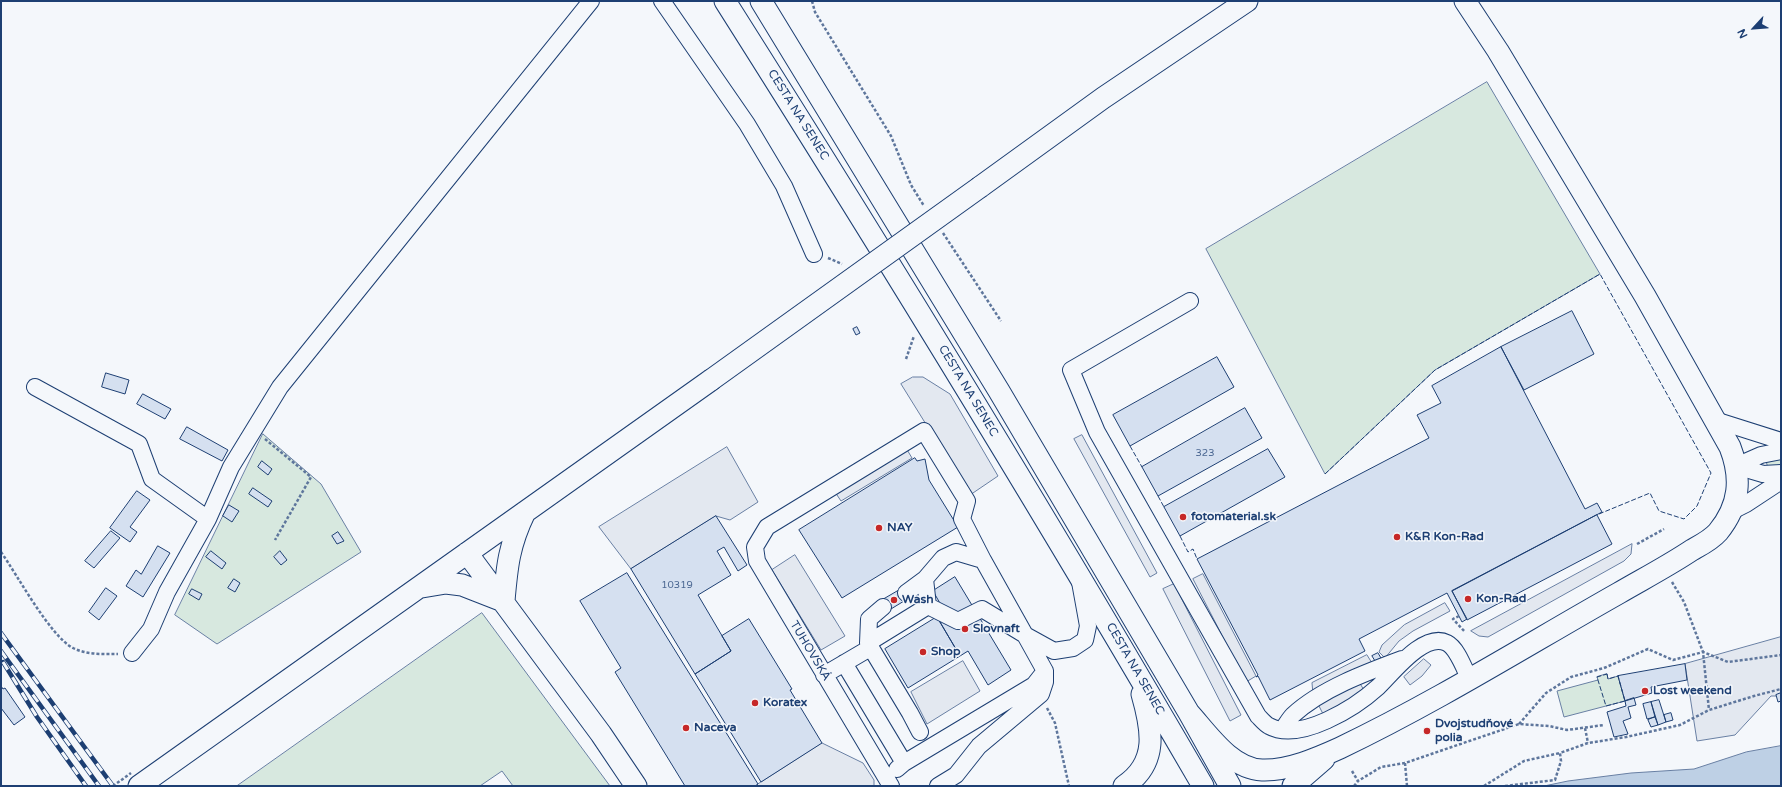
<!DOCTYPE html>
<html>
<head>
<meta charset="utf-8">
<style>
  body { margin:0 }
  #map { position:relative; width:1782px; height:787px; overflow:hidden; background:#f4f7fb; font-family:"Varela Round",sans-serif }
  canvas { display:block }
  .frame { position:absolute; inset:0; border:2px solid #1d3f73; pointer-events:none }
  .north { position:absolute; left:1734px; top:8px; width:40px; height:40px; -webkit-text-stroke:3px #f4f7fb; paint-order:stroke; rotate:244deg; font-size:11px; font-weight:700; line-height:16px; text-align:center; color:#1d3f73 }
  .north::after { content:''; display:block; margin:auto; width:14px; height:18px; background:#1d3f73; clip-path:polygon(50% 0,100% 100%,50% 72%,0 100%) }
</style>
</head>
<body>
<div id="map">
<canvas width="1782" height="787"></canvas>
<div class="frame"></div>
<div class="north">N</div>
</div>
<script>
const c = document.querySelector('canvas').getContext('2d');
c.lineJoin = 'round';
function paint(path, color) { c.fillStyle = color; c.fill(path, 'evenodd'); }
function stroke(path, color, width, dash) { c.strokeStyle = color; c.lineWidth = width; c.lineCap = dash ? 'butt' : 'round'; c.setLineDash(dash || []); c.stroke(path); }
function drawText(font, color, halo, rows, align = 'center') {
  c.font = font + ' "Varela Round",sans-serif'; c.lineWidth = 3; c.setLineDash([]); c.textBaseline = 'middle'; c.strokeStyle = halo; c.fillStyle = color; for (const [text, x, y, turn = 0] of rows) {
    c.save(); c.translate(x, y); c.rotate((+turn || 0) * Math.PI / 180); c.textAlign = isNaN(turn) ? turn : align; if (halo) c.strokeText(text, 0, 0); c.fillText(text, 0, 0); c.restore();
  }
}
const green = new Path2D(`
  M1487 82 1600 274 1435 370 1325 474 1206 249Z
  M263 434 321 484 361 552 217 644 175 615Z
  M1781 459V468H1768L1766 461Z
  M482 613 610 786H513L502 771 480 786H237Z
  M1607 674 1608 679 1618 676 1625 701 1564 717 1557 691 1598 680 1597 677Z`);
paint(green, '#d7e8df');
stroke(green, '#687fa3', 1);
const parking = new Path2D(`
  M913 377H923L950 394 998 476 970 495 901 384Z
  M1082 435 1157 573 1150 577 1074 439Z
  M727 447 758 502 730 520 716 516 631 569 599 527Z
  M906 448 912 458 841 501 835 492Z
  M1632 544 1631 554 1624 561 1488 637 1479 636 1471 631Z
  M795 555 845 636 821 650 772 570Z
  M1203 574 1256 676 1246 682 1193 579Z
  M1174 584 1241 715 1230 721 1163 589Z
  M1445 603 1450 611 1413 631 1399 641 1385 658 1379 652 1382 645 1404 625Z
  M1781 637V696H1771L1735 735 1697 741 1685 664Z
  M1367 655 1372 663 1354 673 1365 692 1323 714 1313 694 1312 683Z
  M1424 659 1431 665 1422 676 1410 685 1404 677Z
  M963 661 980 691 927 724 911 692Z
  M822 743 863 763 874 780V786H755Z`);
paint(parking, '#e3e8f0');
stroke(parking, '#687fa3', 1);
const water = new Path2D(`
  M1781 746V786H1544L1568 781 1631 773 1694 769 1746 752Z`);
paint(water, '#bed0e5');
stroke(water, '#687fa3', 1);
const building = new Path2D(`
  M1572 311 1594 354 1524 390 1501 347Z
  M857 327 860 333 856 335 853 329Z
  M1501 347 1585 509 1597 503 1602 512 1452 591 1467 619 1462 622 1447 593 1359 639 1365 651 1270 700 1258 676 1256 677 1258 675 1197 559 1429 438 1417 415 1441 403 1432 386Z
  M1217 357 1234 387 1130 446 1113 415Z
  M106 373 129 380 125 394 102 387Z
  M143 394 171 409 165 419 137 404Z
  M1245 408 1262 438 1158 496 1142 467Z
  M187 427 228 450 222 461 180 439Z
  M1268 449 1285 477 1180 536 1164 507Z
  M915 458 917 461 925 459 929 480 958 527 842 598 799 530Z
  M262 461 272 469 268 475 258 467Z
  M253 488 272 501 268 507 249 494Z
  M137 491 150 500 130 527 137 532 130 542 110 528Z
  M229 505 239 511 232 522 223 516Z
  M1597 515 1612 544 1467 620 1452 591Z
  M716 516 747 565 738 571 724 547 717 551 731 575 698 595 731 651 695 674 631 569Z
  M111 531 120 538 94 568 85 561Z
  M338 532 344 541 337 544 332 536Z
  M158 546 170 553 143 597 126 586 136 570 141 574Z
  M211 551 226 563 222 569 206 557Z
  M280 551 287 560 281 565 274 557Z
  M627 573 758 784 755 786H685L615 672 621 668 580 601Z
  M955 577 1011 670 988 685 968 651 960 656 937 617 945 612 933 591Z
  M234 579 240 583 235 592 228 588Z
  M106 588 117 596 99 620 89 612Z
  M903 588 909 598 886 612 879 602Z
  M192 589 202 594 199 600 189 594Z
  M937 617 960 656 908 688 885 649Z
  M749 619 792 689 790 690 822 743 761 782 695 674 731 651 722 636Z
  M1378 653 1381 658 1375 661 1372 656Z
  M1685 664 1687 680 1651 687 1652 693 1625 701 1618 676Z
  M1 686 3 689 5 688 25 717 14 725 1 708Z
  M1781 693V701L1778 702 1776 695Z
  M1634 698 1636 705 1628 707 1631 718 1623 721 1628 734 1614 737 1607 712 1626 706 1625 701Z
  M1659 700 1666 722 1658 725 1651 702Z
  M1651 702 1655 717 1647 719 1643 704Z
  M1671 713 1673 720 1666 722 1664 715Z
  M1655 717 1658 725 1651 727 1648 720Z`);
paint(building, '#d5e0f0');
stroke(building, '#1d3f73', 1);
const minor = new Path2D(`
  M662 1 747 124 784 186 814 254
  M1190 301 1071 370 1097 432 1258 716C1261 719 1265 724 1269 726 1300 743 1356 707 1378 687 1392 674 1424 631 1447 643 1457 648 1464 668 1469 678
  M35 387 139 444 152 479 208 519
  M1715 420 1781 441
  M1736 466 1761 455 1781 451
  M1736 466 1763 474 1781 473
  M1732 511 1746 504 1781 481
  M906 593 925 579
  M928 606 925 579 943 558 956 552 983 560 1025 635 1054 651 1073 648 1085 640 1088 626 1080 582
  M868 643 869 619 883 607
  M132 653 151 629 167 592 208 519 231 467 280 387 591 1
  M844 663 904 763 897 769
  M824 675 870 648
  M1282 730C1286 725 1289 719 1293 715 1321 689 1367 672 1402 659
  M920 732 910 713 868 643 928 606 958 621 982 609 1025 635 1045 671V682L1041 694 979 746 956 775 938 786
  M904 763 1034 685 1045 671
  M891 786 757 561 755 547 767 527 924 431 967 501 962 519 983 560`);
const major = new Path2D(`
  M725 1C889 260 1049 521 1203 786
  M761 1 999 391 1189 713 1230 786
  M980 187 1103 98 1247 1
  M467 553 601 734 636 786
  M422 587 446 583 462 585 503 601
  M504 601C507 566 509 545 525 512
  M1189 713C1208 734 1231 769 1262 770 1288 771 1318 758 1340 748 1436 702 1527 645 1619 593 1643 579 1668 566 1692 550 1701 545 1711 540 1718 532 1740 505 1742 478 1730 447L1645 296 1498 51 1465 1
  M139 786 711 380
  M1124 786C1159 763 1152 729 1142 694
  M1293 786 1324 759`);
stroke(minor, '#1d3f73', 18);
stroke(major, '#1d3f73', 23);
stroke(new Path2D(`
  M812 1 815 12 891 136 911 185 924 206
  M943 233 1001 321
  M828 258 842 264
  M906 359 914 336
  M265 439 311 477 275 540
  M1637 544 1664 529
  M1 552C18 576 50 636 73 648 87 655 103 654 118 654
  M1672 582 1684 602 1703 652 1709 710
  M1459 616 1453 619 1465 632
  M1047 708 1055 723 1069 786
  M1519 724 1546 693 1571 677 1604 668 1648 649 1673 660 1703 652 1728 662 1781 655
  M1585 728 1588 743
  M1405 763 1407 786
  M1352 771 1358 781 1381 767 1405 763 1519 724 1549 726 1567 730 1604 725
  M1354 786 1358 781
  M1484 786 1524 761 1560 753
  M1505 786 1555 780 1561 761 1560 753 1588 743 1626 737 1680 725 1709 710 1754 696 1781 689`), '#5e769c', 2.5, [3, 2]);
stroke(minor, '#f4f7fb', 16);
stroke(major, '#f4f7fb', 21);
const rail = new Path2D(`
  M1 633 113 786
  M1 651 99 786
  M3 662 37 717 86 786`);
stroke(rail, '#1d3f73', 4.5);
stroke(rail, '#f4f7fb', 3, [9]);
const majorBridge = new Path2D(`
  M711 380 980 187`);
stroke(majorBridge, '#1d3f73', 23, []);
stroke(new Path2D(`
  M113 786 131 773`), '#5e769c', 2.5, [3, 2]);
stroke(majorBridge, '#f4f7fb', 21);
stroke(new Path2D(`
  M1130 446 1142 467
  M1325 474 1435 370 1600 274 1711 473 1697 506 1684 519 1659 511 1650 493 1599 514
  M1158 496 1164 507
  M1180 536 1188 552 1193 549 1197 559
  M1607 674 1608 679 1618 676 1625 701 1606 706 1597 677Z`), '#1d3f73', 1, [5, 2]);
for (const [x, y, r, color] of [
  [1183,517,4,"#c62828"],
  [879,528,4,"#c62828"],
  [1397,537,4,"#c62828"],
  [1468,599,4,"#c62828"],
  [894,600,4,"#c62828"],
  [965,629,4,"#c62828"],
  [923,652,4,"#c62828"],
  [1645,691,4,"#c62828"],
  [755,703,4,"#c62828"],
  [686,728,4,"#c62828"],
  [1427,731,4,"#c62828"]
]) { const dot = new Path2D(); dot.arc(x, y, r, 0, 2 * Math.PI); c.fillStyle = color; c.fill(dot); stroke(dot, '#f4f7fb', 1.5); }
drawText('10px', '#4b6792', null, [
  ["323",1205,453],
  ["10319",677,585]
]);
drawText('12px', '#1d3f73', '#f4f7fb', [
  ["CESTA NA SENEC",798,115,58],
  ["CESTA NA SENEC",968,391,59],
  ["TUHOVSKÁ",810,651,59],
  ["CESTA NA SENEC",1135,669,60]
]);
drawText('bold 12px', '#1d3f73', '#f4f7fb', [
  ["fotomaterial.sk",1191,517],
  ["NAY",887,528],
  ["K&R Kon-Rad",1405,537],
  ["Kon-Rad",1476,599],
  ["Wash",902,600],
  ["Slovnaft",973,629],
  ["Shop",931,652],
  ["Lost weekend",1653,691],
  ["Koratex",763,703],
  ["Dvojstudňové",1435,724],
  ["polia",1435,738],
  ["Naceva",694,728]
], 'left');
</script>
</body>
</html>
